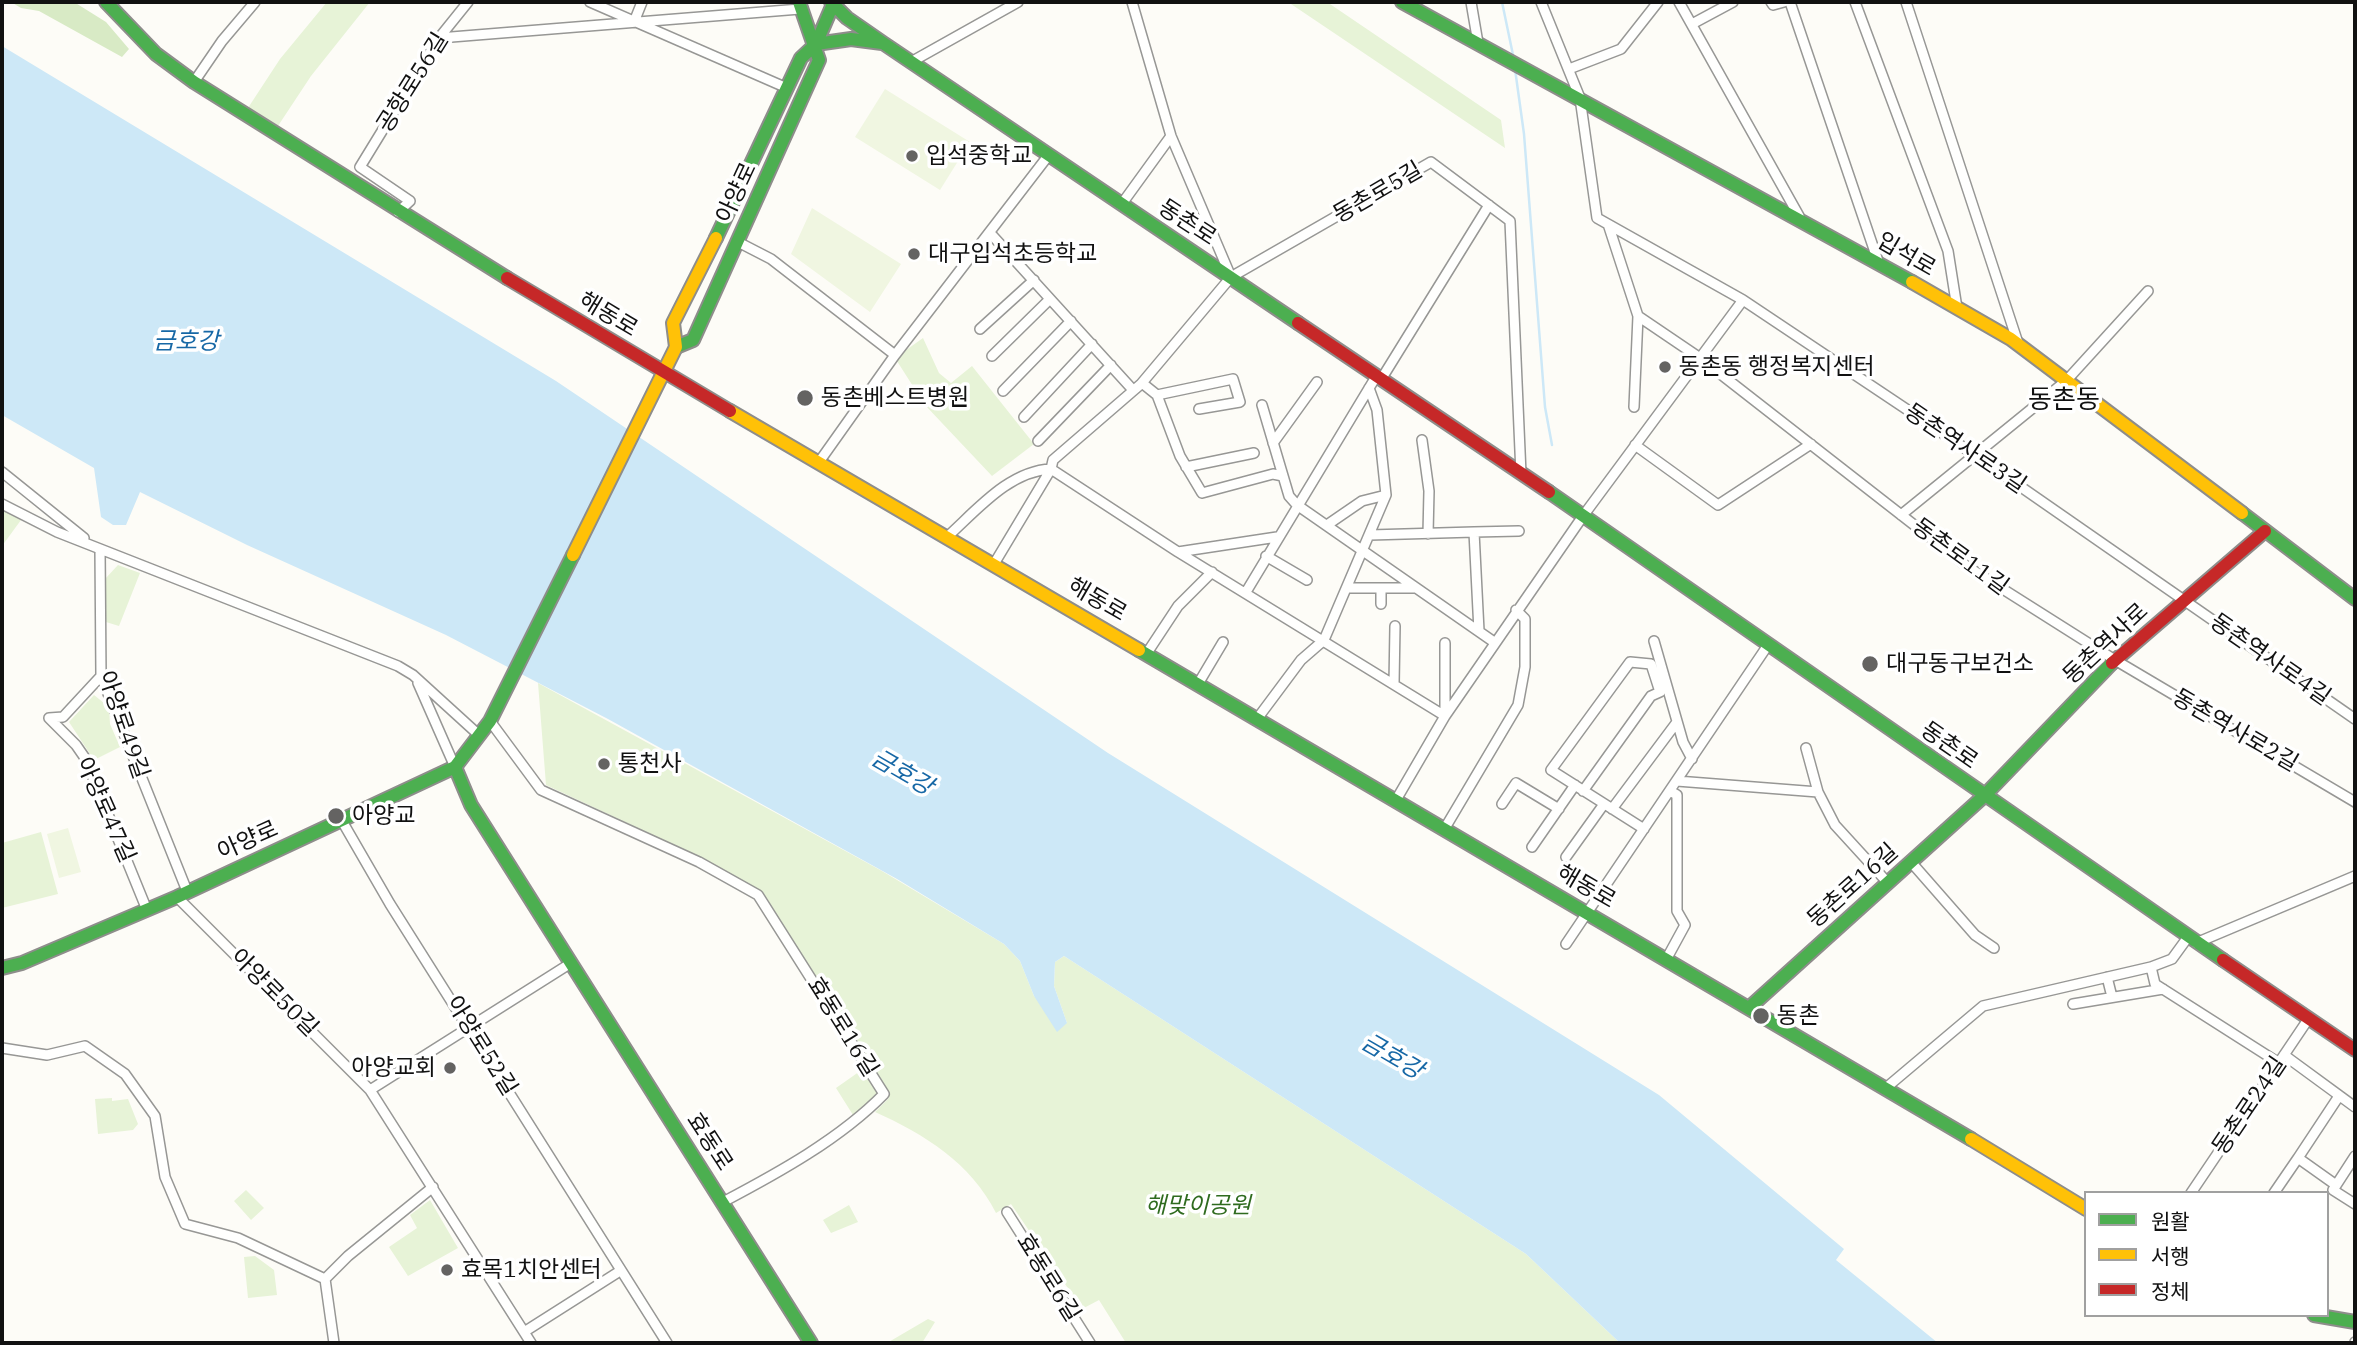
<!DOCTYPE html>
<html>
<head>
<meta charset="utf-8">
<style>
  body { margin:0 }
  #map { position:relative; width:2357px; height:1345px; overflow:hidden; background:#fdfcf7; font-family:"IBM Plex Serif","Noto Sans KR",serif }
  canvas { display:block }
  .frame { position:absolute; inset:0; border:4px solid #111; pointer-events:none }
  .legend { position:absolute; left:2084px; top:1191px; width:245px; height:126px; box-sizing:border-box; background:#fff; border:2px solid #a0a0a0; margin:0; padding:9px 12px; list-style:none; font-size:21px; color:#111 }
  .legend li { display:flex; align-items:center; gap:14px; height:35px }
  .legend b { width:35px; border:2px solid #a0a0a0 }
</style>
</head>
<body>
<div id="map">
<canvas width="2357" height="1345"></canvas>
<div class="frame"></div>
<ul class="legend">
<li><b style="height:9px;background:#4caf50"></b>원활</li>
<li><b style="height:9px;background:#ffc107"></b>서행</li>
<li><b style="height:9px;background:#c62828"></b>정체</li>
</ul>
</div>
<script>
const c = document.querySelector('canvas').getContext('2d');
c.lineJoin = 'round';
function paint(path, color) { c.fillStyle = color; c.fill(path, 'evenodd'); }
function stroke(path, color, width, dash) { c.strokeStyle = color; c.lineWidth = width; c.lineCap = dash ? 'butt' : 'round'; c.setLineDash(dash || []); c.stroke(path); }
function drawText(font, color, halo, rows, align = 'center') {
  c.font = font + ' "IBM Plex Serif","Noto Sans KR",serif'; c.lineWidth = 7; c.setLineDash([]); c.textBaseline = 'middle'; c.strokeStyle = halo; c.fillStyle = color; for (const [text, x, y, turn = 0] of rows) {
    c.save(); c.translate(x, y); c.rotate((+turn || 0) * Math.PI / 180); c.textAlign = isNaN(turn) ? turn : align; if (halo) c.strokeText(text, 0, 0); c.fillText(text, 0, 0); c.restore();
  }
}
paint(new Path2D(`
  M327 2H370L311 76 274 132 244 114 280 59Z
  M1288 2H1327L1501 120 1505 148Z
  M923 338 939 373 951 383 972 366 1034 444 992 476 925 405 895 358Z
  M2 509 21 520 2 546Z
  M118 565 140 573 119 626 106 622 105 579Z
  M538 683 882 871 1004 944 1020 961 1034 996 1067 1023 1054 986 1055 962 1064 956 1526 1254 1620 1343H1126L1099 1300 1082 1309 1011 1204 996 1213C971 1163 924 1134 875 1112L889 1098 766 897 704 859 546 785Z
  M94 695 109 707 110 724 120 747 94 760 69 722Z
  M41 832 58 894 2 908V843Z
  M863 1069 877 1092 876 1099 853 1115 836 1088Z
  M112 1098V1101L128 1099 138 1124 133 1130 98 1134 95 1099Z
  M246 1190 264 1208 251 1220 234 1201Z
  M430 1200 458 1248 408 1276 389 1247 417 1228 410 1215Z
  M849 1205 858 1222 831 1233 823 1220Z
  M255 1256 274 1270 277 1295 248 1298 244 1257Z
  M928 1319 935 1322 922 1343H887Z`), '#e7f3d7');
paint(new Path2D(`
  M11 2H74L106 22 129 49 122 57 39 11 21 8Z`), '#d8eac5');
paint(new Path2D(`
  M885 89 970 142 940 190 855 137Z
  M812 208 901 264 870 312 791 254Z
  M68 828 81 872 59 878 47 834Z`), '#f0f6e1');
paint(new Path2D(`
  M2 46 556 381 1108 753 1659 1095 1844 1249 1836 1260 1938 1343H1620L1526 1254 1064 956 1055 962 1054 986 1067 1023 1057 1032 1034 996 1020 961 1004 944 897 879 608 719 446 635 247 545 140 492 126 525H113L101 517 94 468 2 415Z`), '#cde8f7');
stroke(new Path2D(`
  M1502 2 1513 55
  M1515 69 1524 134 1545 407 1552 445`), '#cde8f7', 2.5);
const street = new Path2D(`
  M590 2 787 88
  M1132 2 1171 136 1231 277
  M1471 2 1478 43
  M1541 2 1580 98 1597 218 1743 300 1975 455 2355 719
  M1679 2 1799 216
  M1771 2 1773 5 1784 2
  M1790 2 1879 264
  M1855 2 1948 251 1957 308
  M1906 2 2018 343
  M634 22 642 2
  M1692 24 1733 2
  M439 38 800 9
  M911 62 1018 2
  M1569 69 1621 49 1658 2
  M194 82 222 41 255 2
  M1121 205 1171 136
  M398 212 410 201 360 167 439 38 468 2
  M1608 224 1638 316 1634 407
  M991 234 1133 390
  M738 242 771 259 895 355 819 462
  M1638 316 1700 358 1968 567 2115 660 2355 802
  M980 329 1034 280
  M895 355 1048 156
  M992 356 1050 299
  M1382 378 1489 205
  M1142 383 1157 395 1233 379 1240 402 1199 409
  M1003 391 1071 321
  M1157 395 1180 456 1202 493 1273 474 1283 476
  M1262 405 1289 496 1297 505 1494 642
  M1024 417 1092 344
  M1422 440 1429 491 1428 534
  M1038 441 1111 365
  M1273 443 1317 382
  M1635 445 1718 505 1811 444
  M1186 467 1254 453
  M2 472 84 538
  M2 504 57 532 398 666 413 675 480 736
  M1901 515 2066 381 2148 291
  M1327 525 1362 501 1386 495
  M1474 532 1519 531
  M1370 535 1474 532 1479 631
  M947 537C977 510 1009 471 1051 469L1178 552 1445 716 1396 800
  M100 549 101 676 187 891
  M1178 552 1277 537
  M1266 556 1307 580
  M994 564 1051 469 1053 460 1141 384 1231 277 1431 162 1510 221 1521 474
  M1347 588H1415
  M1381 588V604
  M1246 592 1377 375
  M1654 641 1683 742 1692 759
  M1445 643V714
  M1147 653 1178 606 1212 572
  M418 683 455 767
  M1198 684 1223 642
  M1394 684 1395 626
  M1445 716 1583 516 1743 300
  M49 718 76 745 85 758 147 910
  M49 718 63 717 101 676
  M1257 719 1301 660 1324 640 1386 495 1377 410 1369 388
  M490 721 541 790 699 862 758 895 884 1094C840 1139 778 1173 723 1202
  M1806 748 1818 792
  M1677 781 1818 792 1835 825 1888 883
  M1583 791 1651 696 1660 692 1651 664 1630 662 1551 770 1644 829
  M1502 804 1516 783 1559 809
  M1612 809 1677 722
  M342 821 390 904 667 1343
  M1445 828 1518 705 1525 667V619L1516 610
  M1532 847 1575 785
  M1566 857 1604 804
  M1911 862 1975 935 1994 948
  M177 897 370 1090 531 1343
  M2196 943 2355 876
  M1566 944 1768 645
  M1667 958 1685 925 1677 911V795L1670 791
  M2151 967 2172 959 2188 937
  M2107 977 2112 997
  M2073 1004 2163 989
  M2 1048 47 1055 85 1046 125 1074 155 1116 165 1177 185 1224 238 1238 325 1279 334 1343
  M2284 1055 2355 1107
  M1887 1087 1983 1006 2151 967 2155 984 2279 1063
  M370 1090 571 963
  M2355 1156 2333 1190 2355 1204
  M2336 1185 2298 1158 2339 1096
  M2191 1193 2309 1018
  M2274 1193 2298 1158
  M1007 1212 1090 1343
  M325 1279 348 1256 433 1187
  M524 1332 620 1271
  M2355 1343V1342`);
const fast = new Path2D(`
  M106 2 156 54 194 82 507 278
  M831 2 847 18 883 43 1298 323
  M1402 2 1912 282
  M816 44 851 39 882 43
  M716 238 801 58 816 44 834 2
  M676 347 693 340 819 60 799 2
  M1549 492 2223 960
  M2242 513 2355 599
  M1139 650 1971 1139
  M455 767 471 805 811 1343
  M2 968 22 963 177 897 455 767 490 721 573 555
  M1750 1007 1984 796 2112 663
  M2314 1315 2355 1322`);
const slow = new Path2D(`
  M1912 282 2011 339 2242 513
  M730 411 1139 650
  M573 555 676 347 673 323 716 238
  M1971 1139 2086 1209`);
const jam = new Path2D(`
  M507 278 730 411
  M1298 323 1549 492
  M2112 663 2265 531
  M2223 960 2355 1050`);
stroke(street, '#979795', 12);
stroke(fast, '#8e8d8b', 16);
stroke(slow, '#8e8d8b', 16);
stroke(jam, '#8e8d8b', 16);
stroke(street, '#fffffe', 9);
stroke(fast, '#4caf50', 12);
stroke(slow, '#ffc107', 12);
stroke(jam, '#c62828', 12);
for (const [x, y, r, color] of [
  [912,156,7,"#646362"],
  [914,254,7,"#646362"],
  [1665,367,7,"#646362"],
  [805,398,9,"#646362"],
  [1870,664,9,"#646362"],
  [604,764,7,"#646362"],
  [336,816,9,"#646362"],
  [1761,1016,9,"#646362"],
  [450,1068,7,"#646362"],
  [447,1270,7,"#646362"]
]) { const dot = new Path2D(); dot.arc(x, y, r, 0, 2 * Math.PI); c.fillStyle = color; c.fill(dot); stroke(dot, '#fff', 2.5); }
drawText('23px', '#111', '#fff', [
  ["공항로56길",413,83,-58],
  ["아양로",737,193,-65],
  ["동촌로5길",1378,193,-30],
  ["동촌로",1187,223,33],
  ["입석로",1906,255,30],
  ["해동로",608,315,31],
  ["동촌역사로3길",1965,449,34],
  ["동촌로11길",1960,557,36],
  ["해동로",1097,600,30],
  ["동촌역사로",2106,644,-43],
  ["동촌역사로4길",2270,660,35],
  ["아양로49길",123,725,71],
  ["동촌역사로2길",2235,731,30],
  ["동촌로",1949,746,35],
  ["아양로47길",105,810,66],
  ["아양로",248,841,-24],
  ["동촌로16길",1853,886,-42],
  ["해동로",1586,887,30],
  ["아양로50길",274,993,45],
  ["효동로16길",842,1027,58],
  ["아양로52길",481,1046,58],
  ["동촌로24길",2250,1106,-56],
  ["효동로",709,1142,57],
  ["효동로6길",1048,1278,58]
]);
drawText('23px', '#111', '#fff', [
  ["입석중학교",926,156],
  ["대구입석초등학교",928,254],
  ["동촌동 행정복지센터",1679,367],
  ["동촌베스트병원",821,398],
  ["대구동구보건소",1886,664],
  ["통천사",618,764],
  ["아양교",352,816],
  ["동촌",1777,1016],
  ["아양교회",436,1068,"right"],
  ["효목1치안센터",461,1270]
], 'left');
drawText('italic 23px', '#2f6b1f', '#fff', [
  ["해맞이공원",1198,1206]
]);
drawText('italic 24px', '#1768a6', '#fff', [
  ["금호강",186,342],
  ["금호강",902,773,30],
  ["금호강",1392,1057,30]
]);
drawText('26px', '#111', '#fff', [
  ["동촌동",2064,400]
]);
</script>
</body>
</html>
